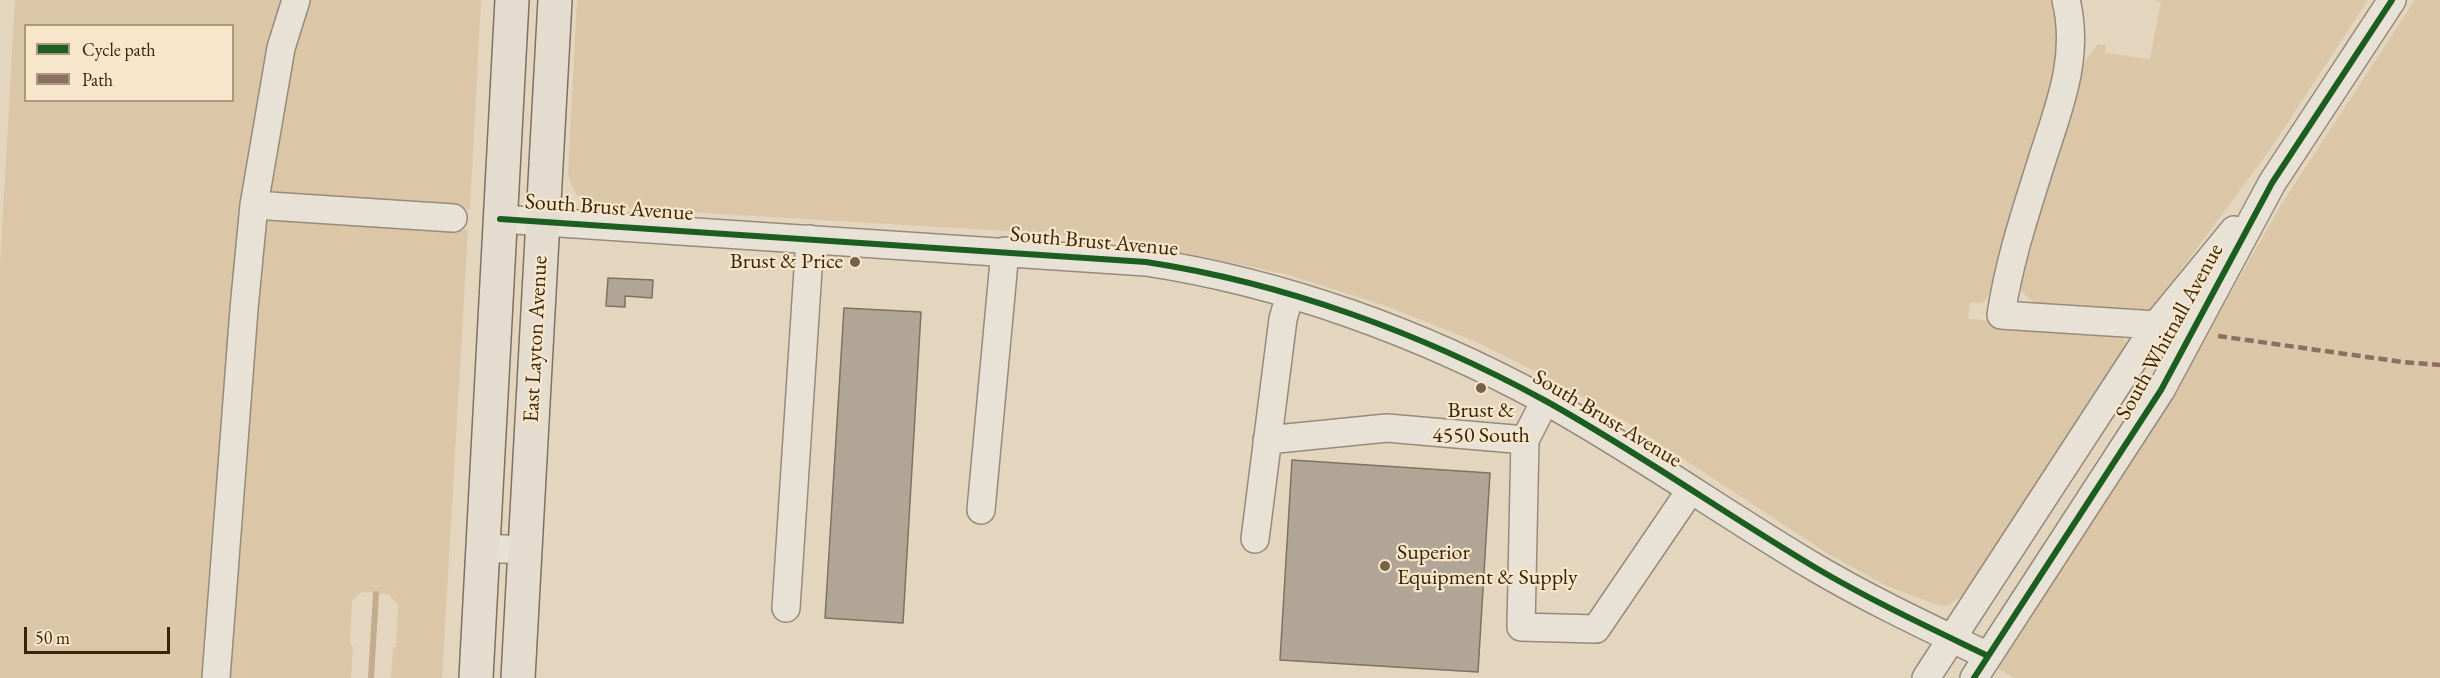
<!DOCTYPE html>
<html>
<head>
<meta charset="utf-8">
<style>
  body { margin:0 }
  #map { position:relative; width:2440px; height:678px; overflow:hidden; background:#e4d5bf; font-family:"EB Garamond",serif }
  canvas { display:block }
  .legend { position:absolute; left:24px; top:24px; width:210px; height:78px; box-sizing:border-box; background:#f7e6cc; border:2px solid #ab987d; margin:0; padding:8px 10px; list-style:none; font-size:18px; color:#392407 }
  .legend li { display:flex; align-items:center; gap:12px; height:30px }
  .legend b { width:30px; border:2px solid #ab987d }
  .scale { position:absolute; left:24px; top:627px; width:146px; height:27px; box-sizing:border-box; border:3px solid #392407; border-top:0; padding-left:8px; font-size:18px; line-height:21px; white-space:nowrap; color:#392407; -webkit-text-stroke:4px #f7e6cc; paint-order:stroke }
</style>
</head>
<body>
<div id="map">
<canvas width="2440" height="678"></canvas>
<ul class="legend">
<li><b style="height:8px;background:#1b5e20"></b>Cycle path</li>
<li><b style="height:8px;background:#8d6e63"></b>Path</li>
</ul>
<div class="scale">50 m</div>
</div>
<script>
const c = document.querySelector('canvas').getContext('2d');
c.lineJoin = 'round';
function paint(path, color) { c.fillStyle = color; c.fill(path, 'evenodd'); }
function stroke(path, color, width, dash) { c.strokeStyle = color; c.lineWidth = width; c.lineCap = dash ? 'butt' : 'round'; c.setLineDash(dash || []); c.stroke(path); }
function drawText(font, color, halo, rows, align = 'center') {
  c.font = font + ' "EB Garamond",serif'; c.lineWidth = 4.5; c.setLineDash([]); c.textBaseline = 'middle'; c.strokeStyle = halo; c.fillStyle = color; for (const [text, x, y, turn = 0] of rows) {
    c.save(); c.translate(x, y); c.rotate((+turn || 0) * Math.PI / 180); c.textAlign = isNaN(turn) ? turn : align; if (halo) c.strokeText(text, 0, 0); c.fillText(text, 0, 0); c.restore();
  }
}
paint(new Path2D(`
  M15 0H284L206 678H0V265ZM26 26H232V100H26Z
  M307 0H481L470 210 265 198 281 102Z
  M577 0H2060L2063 55 1992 291 1982 303 1970 302 1968 319 2105 329 2119 334 2128 345 1962 596 1947 606 1938 605 1887 586 1830 555 1633 426 1551 379 1479 343 1389 307 1286 274 1155 247 1099 239 1025 232 603 207C581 203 572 194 568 172Z
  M2155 0H2368L2269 151 2149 313 2038 304C2025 298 2021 291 2016 277L2080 68 2098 44 2106 45 2105 53 2150 59 2161 2Z
  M2415 0H2440V678H2015L1995 667 2167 404 2281 205Z
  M263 216 468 230 442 678H391L393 647H396L398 605 389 594 362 592 352 601 350 645 353 646 351 678H226Z`), '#dbc6a7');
stroke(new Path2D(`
  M371 678 376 594`), '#c2ac8d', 6);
const building = new Path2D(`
  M608 278 653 280 652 298 625 296V307L606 306Z
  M844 308 921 312 903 623 825 618Z
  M1292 460 1490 473 1478 672 1280 660Z`);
paint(building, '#b1a595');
stroke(building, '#7d7263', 1.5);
const minor = new Path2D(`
  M2066 0C2080 57 2059 107 2042 160 2026 211 2009 261 2001 315L2156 325 2167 335
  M254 205 453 218
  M500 219 1146 262C1284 283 1421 333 1544 400 1638 452 1725 514 1816 568 1872 601 1930 628 1988 656
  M1545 401 1525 440 1521 627 1596 629 1690 491
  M1267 440 1387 428 1525 440
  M981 510 1005 251
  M1255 539 1283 319 1290 295
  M483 548 525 550
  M786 608 810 239
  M216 678 244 309 254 205 281 48 296 0
  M1926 678 2156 325 2234 230
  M1974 678 2161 390 2272 183 2392 0`);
const major = new Path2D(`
  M476 678 512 0
  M518 678 555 0`);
stroke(minor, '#968b7b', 30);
stroke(major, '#7d7263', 36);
stroke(minor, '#e8e1d6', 27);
stroke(major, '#e4dccf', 33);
stroke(new Path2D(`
  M2218 336 2403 362 2440 365`), '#8d6e63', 4.5, [9, 4.5]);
stroke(new Path2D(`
  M500 219 1146 262C1284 283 1421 333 1544 400 1638 452 1725 514 1816 568 1872 601 1930 628 1988 656
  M1974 678 2161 390 2272 183 2392 0`), '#1b5e20', 6);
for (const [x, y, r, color] of [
  [855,262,6,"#756247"],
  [1481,388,6,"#756247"],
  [1385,566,6,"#756247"]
]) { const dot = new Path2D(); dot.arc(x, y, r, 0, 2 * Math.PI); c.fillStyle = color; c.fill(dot); stroke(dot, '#f7e6cc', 2); }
drawText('22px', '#392407', '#f7e6cc', [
  ["South Brust Avenue",609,208,4],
  ["South Brust Avenue",1094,242,5],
  ["South Whitnall Avenue",2170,332,-61],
  ["East Layton Avenue",536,339,-87],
  ["South Brust Avenue",1607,419,31]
]);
drawText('22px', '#392407', '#f7e6cc', [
  ["Brust & Price",843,262],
  ["Brust &",1481,411,"center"],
  ["4550 South",1481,436,"center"],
  ["Superior",1397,553,"left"],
  ["Equipment & Supply",1397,578,"left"]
], 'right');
</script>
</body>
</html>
